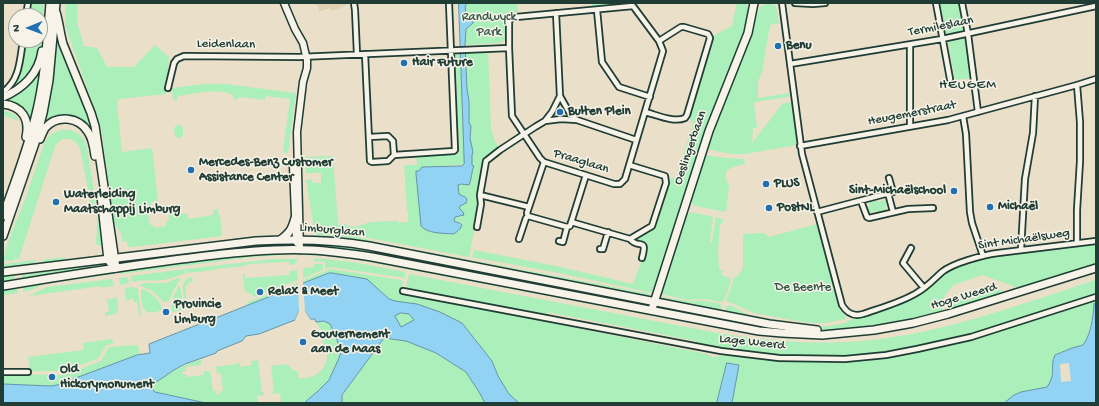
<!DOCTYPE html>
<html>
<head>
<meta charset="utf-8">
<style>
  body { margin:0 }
  #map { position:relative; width:1099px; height:406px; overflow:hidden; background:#eadfc9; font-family:"Gochi Hand",sans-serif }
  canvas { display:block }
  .frame { position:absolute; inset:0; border:4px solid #1f3d34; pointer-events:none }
  .north { position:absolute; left:8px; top:8px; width:40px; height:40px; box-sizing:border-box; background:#f7f3e8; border:1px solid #a1aaa0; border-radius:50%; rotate:269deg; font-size:11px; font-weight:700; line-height:16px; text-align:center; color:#1f3d34 }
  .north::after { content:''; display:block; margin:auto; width:14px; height:18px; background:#1f6fb2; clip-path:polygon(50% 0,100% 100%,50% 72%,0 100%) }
</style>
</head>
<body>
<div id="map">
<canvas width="1099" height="406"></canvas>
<div class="frame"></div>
<div class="north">N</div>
</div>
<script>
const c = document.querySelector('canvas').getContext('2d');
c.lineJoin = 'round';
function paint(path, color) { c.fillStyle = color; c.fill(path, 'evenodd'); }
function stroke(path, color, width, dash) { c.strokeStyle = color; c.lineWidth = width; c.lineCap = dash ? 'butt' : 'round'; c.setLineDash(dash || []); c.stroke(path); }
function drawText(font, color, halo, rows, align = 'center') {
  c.font = font + ' "Gochi Hand",sans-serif'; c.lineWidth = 3; c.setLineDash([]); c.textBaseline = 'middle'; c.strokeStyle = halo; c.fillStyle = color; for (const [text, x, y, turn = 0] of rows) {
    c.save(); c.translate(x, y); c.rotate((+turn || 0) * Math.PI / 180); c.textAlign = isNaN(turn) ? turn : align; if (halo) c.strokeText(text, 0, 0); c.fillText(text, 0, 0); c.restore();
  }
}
paint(new Path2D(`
  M313 3H349V4L333 11 329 8 319 12 318 6Z`), '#e0d1b3');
paint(new Path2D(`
  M31 3H44L40 64H41L36 104 30 126 29 121 3 101V94L10 88 22 55 24 54 26 40H40V16H30Z
  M66 3H78L77 22 84 46 97 48 107 67H134L155 45 169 57 166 94 119 99 117 102 122 152 152 148 158 201 151 202 152 209H149V212H148L149 223 151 224V226H154L155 228 166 226V221H169L168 210 181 209 182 214 187 213 188 219 213 215V210L218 209 219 215H220L222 236 133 247H128L127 241 122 242 121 234 114 223 102 133 100 124 65 25Z
  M468 3H517L518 12 513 14 507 19C506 27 509 40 500 43L465 45 466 29 472 23 466 13 465 6Z
  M592 3H628L592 7Z
  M737 3H747L748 11H749L748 20 743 41 716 102 702 141 680 206 654 291 653 293 554 272 472 257 474 250 556 266 633 284 647 246 635 241V239L654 228 668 180 676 177 693 124 688 116 711 38 720 32 732 26Z
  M940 3H959L964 31 946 35Z
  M766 4H771L776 6 779 23 770 25 762 73 758 81V98L790 93V95L788 97 755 102 754 104 757 128H753L752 143 783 103H792L797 145 745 154H731L706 149 709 139 751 33 760 7Z
  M57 34 88 113 95 141 76 119 43 127 52 82Z
  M966 38 972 78 955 80 948 42Z
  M465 52H488L491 128 495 141 499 148 484 159 478 197 479 205 469 257 369 238 356 234 342 232 340 230 314 228 306 180 312 179 313 183H321V173H306L305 157 333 156 338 225 345 224 349 226 356 227 370 222 398 221 399 223 408 222V212L407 211 404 165H417L416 155 459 154 455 53H461L464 155 473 152 470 138 471 126 469 123V101L467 89ZM471 161V182L458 185V194L460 195 463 205 460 206 459 208 461 211 460 217H455L454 221 461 223 460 229 454 234 428 231 419 171 422 167 462 165Z
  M204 84H225L296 93 288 153H284L283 152 290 99 265 96V100L240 97 236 100H234L233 95C216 87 195 94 177 96V101L173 100 172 88Z
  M3 111C10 112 16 114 19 121L3 115Z
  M177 125H181L183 128V135L182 137 178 138 175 136 174 128Z
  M60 130C70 129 79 131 84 140 88 146 88 155 89 161 92 177 95 194 95 211L91 210 88 189 80 148C74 137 62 135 55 146L19 259H16L15 253V260L3 261 6 249 13 229 25 200 45 141 50 135Z
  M704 155 726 158 744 159 745 164 736 166 727 170 725 178 729 185 726 212 695 206 692 203V199L696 186 698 173Z
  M877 198 878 202 888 199 889 205 885 206 887 212 878 214 876 211 867 213 866 207 870 206 868 200Z
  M98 203H99V219L102 245H96Z
  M692 212 713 217 710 242H712L716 217 723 220V223L720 224 718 252 719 270 723 271 721 274 726 277 730 278C732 285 726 293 724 300L721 302 705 299 688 300 661 294 662 287 686 215Z
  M817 224 839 308 846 316 845 319 826 323H809L754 313C744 309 736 304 726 301 728 293 733 286 733 278 739 276 741 272 743 267V234L764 233 769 237Z
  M316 232 359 237 375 242 651 294 646 296H640L369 243C352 237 334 236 316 235Z
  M315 242 349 246 650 303V305L645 306 315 248Z
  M261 243H291L261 245 235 248 220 252 129 264V260Z
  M1096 243V263L1019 288 982 275 954 285 948 291 943 299 945 304 942 311 938 314 880 326 876 325 867 326 859 329 838 330 813 329 725 314 726 307 730 305 749 315 813 326H830L844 323 854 318H861C881 311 907 304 925 291 937 283 944 271 958 266 982 256 1007 253 1033 250 1054 248 1075 245 1096 243Z
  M252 253H297L298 254 252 257 120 274 122 271 148 266 158 267 175 265 184 262Z
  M303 253 354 255 718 325 717 328 353 259 326 256 302 255Z
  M65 257 63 261 44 263 41 260Z
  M314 258 352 262 405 272V278L331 267 325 269V262L314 261Z
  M274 259H297V261L295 264 289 265V262L247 264V265L244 266 224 268H223L216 269 215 270 187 273 186 269Z
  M36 260 34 264 3 268V264Z
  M104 263H106L104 265 33 276 27 279 22 280 21 277 23 275Z
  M314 264H323V270L303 278V268L314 267Z
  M185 269V274C178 275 171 279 163 280 153 282 144 279 134 282L131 280V276Z
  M331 269 401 280 403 282 402 287 406 289 409 274 723 334C769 341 816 345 862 341 943 334 1020 304 1096 280V304L1094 305C1093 312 1089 339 1084 344 1081 347 1060 354 1055 355L1052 380 1047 387 1021 392 1014 395 1004 403H732L739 365 727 363 717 403H519L509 394 498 376 492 361 462 323 440 312 417 304 395 301 389 299 380 291 329 273 303 283V280ZM547 312 696 341 699 345 729 350 739 356 723 354 722 356 713 357 707 354 551 323Z
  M297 270 298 280 254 297 252 294 245 292 243 274H245V278L290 275V271Z
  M113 271 114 274 44 284 31 290 23 292 24 286Z
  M13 274 15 279 13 282 3 284V275Z
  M128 277 129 282 127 284 120 285 119 278Z
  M192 277 193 282 190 281 188 283 189 285 185 286 187 303H192V305H187L185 304C184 293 178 280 192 277Z
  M179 278H181L173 291 169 301 164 302 152 291 139 285 145 283H165Z
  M112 279 114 286 101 288V286L29 296 47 287Z
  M298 283V285L245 306 248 302Z
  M179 286H180L183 305 181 306 182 310 172 312C171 301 174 294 179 286Z
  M132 287 137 288 138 289 141 316H139L137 302H133L134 299 131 298 130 300 126 301 125 288Z
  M14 288 17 290 18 293 3 295V290Z
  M143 289C151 293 161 300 162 310 153 313 144 316 142 303 141 298 141 294 141 290Z
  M990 289 1001 290V295L952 310 949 308 954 300 963 297 965 301 977 297 976 293Z
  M117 297 118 312 115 314 105 316V312H109L107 299H109V300Z
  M662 297 688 301H703L717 303 720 304 721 306V313L664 300Z
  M658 305 720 317 719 322 661 310Z
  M401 313 409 314 415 320 401 327 394 316Z
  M725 318 785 329V330L724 323Z
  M324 321 330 324 332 327 341 352 339 358 329 380 317 392 304 403H274L281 402 280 393 273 394 272 391H274L271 366 287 364 293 370 299 372 298 378C313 380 329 370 327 352 326 348 324 344 322 340H323L321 337 324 334 316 322Z
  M384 338 406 341 436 353 466 372 479 392 485 403H342V396Z
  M112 339 113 344 106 345 99 358 66 371H30L28 357 84 350 83 343Z
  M138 345 140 354 57 385 51 386 3 384V374L61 375 69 373 101 361 109 347Z
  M201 359V365L186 367V372L183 371 182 373 184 375 186 374 187 377 204 375V371H210L213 391H217L216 394 219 395 220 394 219 392 223 391 221 373 217 374 216 367 237 364V363L240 362V367L252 365 251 361 258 360 262 392H264V395L257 396 258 403H206L159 393 153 390 152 385C168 373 183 365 201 359Z`), '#abefba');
const water = new Path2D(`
  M459 3H468L465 6 466 13 474 17 473 23 466 29 465 45 467 89 469 101V123L471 126 470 138 473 152 472 155V165L474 166C471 172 472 179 469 185L461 184 458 185 459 194C463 197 469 196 466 203L460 206 459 208 463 212 464 215 455 217 454 221C457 223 460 222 462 225L460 229 454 234C443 233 428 234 421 226L416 174V171H419L422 167 462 166 464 164Z
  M329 273H332L367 279 389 299 395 301 417 304 440 312 462 323 492 361 498 376 509 394 519 403H485L479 392 466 372 436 353 406 341 384 338 342 395V403H304L317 392 329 380 339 358 341 352 335 334 330 324 324 321 316 322 315 319H310L305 311H299L295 320 259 334 246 336 242 341 217 351 216 353 185 364 174 370 152 385 153 390 155 392 206 403H3V384L51 386 57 385 137 355 150 353 149 344 202 323 208 321ZM401 313 409 314 414 320 401 327 395 316Z
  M1094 304H1096V403H1004L1014 395 1021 392 1047 387C1057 373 1049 368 1055 355L1072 348 1083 345C1091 334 1093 318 1094 304Z
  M727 363 739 365 732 403H717Z`);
paint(water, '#92d2f3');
stroke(water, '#6496a7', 1);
paint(new Path2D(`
  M303 281 305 311 310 319H308L304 313H300L297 320H295L299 311 298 283Z
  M1069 363 1071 381 1061 382 1060 364Z`), '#eadfc9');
const minor = new Path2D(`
  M354 3 355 10 357 54
  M782 3 802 154 842 305C847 313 853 317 863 314 880 308 903 302 918 292 927 287 934 279 942 272 953 263 983 255 998 253L1096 241
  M795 3 813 4 825 3
  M936 3 950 79
  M962 3 968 34 978 112
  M633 6 659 41 663 51 625 179 620 184H614L544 162 540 158 512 116 509 48V21L513 17H516Z
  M597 10 602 62 619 87 650 97
  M556 13 560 96 569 112 577 120
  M26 16 28 3
  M910 45V126
  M365 54 370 161 372 162 388 161 394 155 393 141 388 136 369 137
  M790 64 942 39 1096 6
  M168 88 174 63 177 59 184 56 299 57 509 48
  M3 92C20 80 20 59 23 40
  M645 112C657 115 674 123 685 118L687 115 710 38 708 34 684 27H681L659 41
  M963 116 966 134 970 212 972 223 983 256
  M545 121 561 119 577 120 636 140
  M800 146 948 120 1077 85 1096 79
  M394 155 454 151 455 150 449 3
  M544 162 527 213 528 216 567 227 570 226 586 175
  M888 193 893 212
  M861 201 867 217 869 218 908 209 933 208
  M529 207 480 195 486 161 500 150 535 127 545 121 552 112 560 96
  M817 212 893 192 889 178
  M571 222 630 239 652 226 666 183 665 176 629 165
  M477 227 481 204 480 195
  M519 239 526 218 528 216
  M630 239C638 250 648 236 642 258
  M559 241 563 242 567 227
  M1077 243V210L1080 161V122L1077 85
  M911 248 903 263 924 288
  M600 249H603L608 232
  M1021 249 1025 179 1033 133 1035 96
  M403 291 721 351 779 358 845 359 886 355 917 349 971 337 1096 297
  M3 372H28`);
const tertiary = new Path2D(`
  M284 3 295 29 303 43 307 60V68L303 82 297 132 300 250
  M293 166 296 240 297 243`);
const secondary = new Path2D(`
  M280 240C290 233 292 229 295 218
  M3 272 256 241C294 239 331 239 369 246L769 324 817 330
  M3 286C62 276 121 267 181 259 224 254 268 248 311 250 332 251 352 254 372 257L759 331 782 333 822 335 874 330 913 323 948 314 1096 268
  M653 306 709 131 748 33 754 3`);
const primary = new Path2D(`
  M56 12C59 22 60 33 63 44L91 113 95 126 116 268
  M3 97C23 89 39 73 42 51
  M3 104C22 106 30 119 26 137
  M40 139C41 136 43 132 45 128 57 114 79 117 88 132 93 139 94 148 95 156
  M101 196 108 260 115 268
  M3 216C14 184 27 151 35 118 45 80 47 41 50 3
  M3 236 35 143 43 113 49 80 56 3`);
stroke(minor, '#1f3d34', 8);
stroke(tertiary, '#1f3d34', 9);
stroke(secondary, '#1f3d34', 10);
stroke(primary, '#1f3d34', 10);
stroke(minor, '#f7f3e8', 4.5);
stroke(tertiary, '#f7f3e8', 6);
stroke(secondary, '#f7f3e8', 7);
stroke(primary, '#f7f3e8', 7);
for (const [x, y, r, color] of [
  [778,46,4,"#1f6fb2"],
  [404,63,4,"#1f6fb2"],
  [560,112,4,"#1f6fb2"],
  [191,170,4,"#1f6fb2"],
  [766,184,4,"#1f6fb2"],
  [954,191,4,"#1f6fb2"],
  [56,202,4,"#1f6fb2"],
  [990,207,4,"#1f6fb2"],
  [769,208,4,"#1f6fb2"],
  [260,292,4,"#1f6fb2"],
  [166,312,4,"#1f6fb2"],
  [303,342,4,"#1f6fb2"],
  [52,377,4,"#1f6fb2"]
]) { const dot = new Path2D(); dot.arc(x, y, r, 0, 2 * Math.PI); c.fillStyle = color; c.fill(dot); stroke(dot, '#f7f3e8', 1.5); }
drawText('13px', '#345848', '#f7f3e8', [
  ["Randwyck",489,18],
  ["Park",489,33],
  ["De Beente",803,288]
]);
drawText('13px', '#1f3d34', '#f7f3e8', [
  ["Termileslaan",941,27,-11],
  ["Leidenlaan",226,45,1],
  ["Heugemerstraat",912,114,-11],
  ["Oeslingerbaan",691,148,-71],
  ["Praaglaan",581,162,17],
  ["Limburglaan",332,231,5],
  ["Sint Michaëlsweg",1024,240,-8],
  ["Hoge Weerd",964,297,-17],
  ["Lage Weerd",752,343,6]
]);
drawText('bold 13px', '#1f3d34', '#f7f3e8', [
  ["Benu",786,46],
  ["Hair Future",412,63],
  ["Bulten Plein",568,112],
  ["Mercedes-Benz Customer",199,163],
  ["Assistance Center",199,178],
  ["PLUS",774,184],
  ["Sint-Michaëlschool",946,191,"right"],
  ["Waterleiding",64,195],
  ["Maatschappij Limburg",64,210],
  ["Michaël",998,207],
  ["PostNL",777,208],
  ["Relax & Meet",268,292],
  ["Provincie",174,305],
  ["Limburg",174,320],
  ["Gouvernement",311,335],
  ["aan de Maas",311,350],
  ["Old",60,370],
  ["Hickorymonument",60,385]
], 'left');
c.letterSpacing = '1px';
drawText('14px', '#1f3d34', '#f7f3e8', [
  ["HEUGEM",968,86]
]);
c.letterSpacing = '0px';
</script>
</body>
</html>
